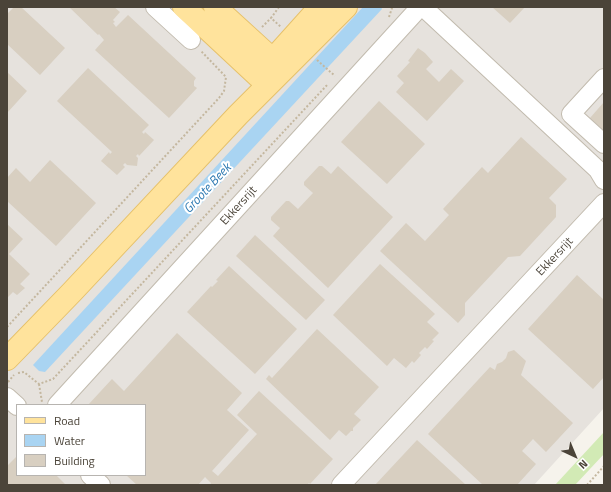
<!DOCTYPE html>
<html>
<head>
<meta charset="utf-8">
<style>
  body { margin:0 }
  #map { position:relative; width:611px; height:492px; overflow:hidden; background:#f6f3ec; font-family:"Titillium Web",sans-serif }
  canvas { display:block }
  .frame { position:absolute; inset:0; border:8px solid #4b4439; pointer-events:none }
  .legend { position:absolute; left:16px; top:404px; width:130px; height:72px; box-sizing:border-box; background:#fff; border:1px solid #b7b4b0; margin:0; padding:5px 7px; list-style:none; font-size:12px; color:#4b4439 }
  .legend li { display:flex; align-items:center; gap:8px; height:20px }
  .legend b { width:20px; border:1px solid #b7b4b0 }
  .north { position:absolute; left:555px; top:436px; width:40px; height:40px; -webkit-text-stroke:3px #fff; paint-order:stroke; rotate:136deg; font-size:11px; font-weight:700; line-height:16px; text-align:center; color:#4b4439 }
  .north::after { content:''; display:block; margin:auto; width:14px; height:18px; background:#4b4439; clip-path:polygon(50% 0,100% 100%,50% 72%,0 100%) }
</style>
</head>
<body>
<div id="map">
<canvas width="611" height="492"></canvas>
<div class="frame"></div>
<ul class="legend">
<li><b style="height:5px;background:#ffe39c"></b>Road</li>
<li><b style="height:11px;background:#a9d4f2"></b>Water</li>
<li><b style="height:11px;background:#d8cfc1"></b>Building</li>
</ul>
<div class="north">N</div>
</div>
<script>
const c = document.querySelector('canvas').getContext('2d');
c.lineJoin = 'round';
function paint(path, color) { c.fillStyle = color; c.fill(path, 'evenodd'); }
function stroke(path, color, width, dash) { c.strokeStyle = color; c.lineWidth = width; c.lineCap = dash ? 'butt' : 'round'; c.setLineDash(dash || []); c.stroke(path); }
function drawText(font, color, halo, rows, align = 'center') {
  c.font = font + ' "Titillium Web",sans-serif'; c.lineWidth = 4; c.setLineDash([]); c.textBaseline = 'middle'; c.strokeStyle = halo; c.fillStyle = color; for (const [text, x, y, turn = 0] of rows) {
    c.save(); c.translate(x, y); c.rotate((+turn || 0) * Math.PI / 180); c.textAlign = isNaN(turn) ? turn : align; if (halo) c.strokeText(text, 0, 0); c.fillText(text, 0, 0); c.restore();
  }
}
paint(new Path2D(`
  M7 7H604V408L534 485H7ZM17 405H145V475H17Z`), '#e6e2dd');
paint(new Path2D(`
  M604 432V454L575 485H555Z`), '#d2eab5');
paint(new Path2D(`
  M363 7H381L382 9 45 372 39 371 33 365Z`), '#a9d4f2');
paint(new Path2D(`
  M14 7H21L65 48 40 75 7 44V14Z
  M69 7H114L120 12 113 20 115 22 113 23 116 27 128 15 196 78 194 81V86L197 88 169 118 95 50 104 40 99 34 98 35Z
  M492 7H525L510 23Z
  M418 48 425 53 433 62 426 69 439 82 451 69 464 81 427 121 396 92 404 83 397 76 410 62 408 61Z
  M88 68 149 125 142 132 144 134 145 132 154 140 139 156 138 154 136 156 138 158 137 166 127 165 125 163 123 165 125 167 117 175 101 161 109 152 110 154 112 152 57 101Z
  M7 72 27 91 7 113Z
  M379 101 425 144 387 184 341 142Z
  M604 102V131L590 118Z
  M521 137 567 179 549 198 556 205V217L520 256 508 257 465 303V315L458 323 380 251 406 223 425 241 449 215 443 209 482 167 488 173Z
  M50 160 96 203 56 246 7 201V178L16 168 30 182Z
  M319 166H322L331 174 338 166 393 217 328 288 273 236 280 228 271 220V217L286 201H289L298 209 313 193 304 185V182Z
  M7 224 23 239 9 254 30 274 20 284 25 288 17 295 13 292 7 298Z
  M255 235 325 300 306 320 236 256Z
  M380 264 435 314 427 322 439 333 432 340 434 341 427 349 425 347 419 353 421 355 414 363 412 361 406 368 394 358 387 366 333 315Z
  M229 266 297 329 255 374 187 312 211 286 212 287 218 281 216 280Z
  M577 275 604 300V377L593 389 528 329Z
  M317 329 379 387 354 414 361 420 353 428V431H351L346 436 339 430 330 440 266 379 269 375 272 378Z
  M177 333 242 393 227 410 249 430 212 471 218 476 257 434 237 415 259 391 333 459 310 484 309 483 307 485H210L211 483 205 477 198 485H137L126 475H145V405H88L112 379 124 391Z
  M514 350 526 361 521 375 573 423 546 452 533 439 522 451 536 464 517 485H483L428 434 490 367 495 370 497 364 502 362 506 358 508 352Z
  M417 440 466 485H375Z
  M17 456V475H56L66 485H7V466Z`), '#d8cfc1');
const minor = new Path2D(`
  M155 7 191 40
  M423 7 598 170 604 180
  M604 78 571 114 604 144
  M7 397 17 406
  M57 405 420 7
  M90 475 101 485
  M341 485 604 203`);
const major = new Path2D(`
  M184 7 258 76 272 78
  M215 7 272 59 274 73
  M258 76 320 7
  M7 359 72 292 238 115 346 7`);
stroke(minor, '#c2bbae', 20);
stroke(major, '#e6c16a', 24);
stroke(new Path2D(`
  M279 7 271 18 281 27
  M389 17 392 8 390 7
  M262 27 271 18
  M317 60 335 76
  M7 327 219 98 224 91 226 77 201 51
  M18 373 24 372 39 384 53 379 328 84
  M8 382 14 375
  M39 384 42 402
  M587 485 604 466`), '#c4b79f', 2, [2, 2]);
stroke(minor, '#fff', 18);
stroke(major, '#ffe39c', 22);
drawText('12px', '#4b4439', '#fff', [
  ["Ekkersrijt",239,206,-48],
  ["Ekkersrijt",555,257,-47]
]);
drawText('italic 13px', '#2e7ab2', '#fff', [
  ["Groote Beek",208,189,-47]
]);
</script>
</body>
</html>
